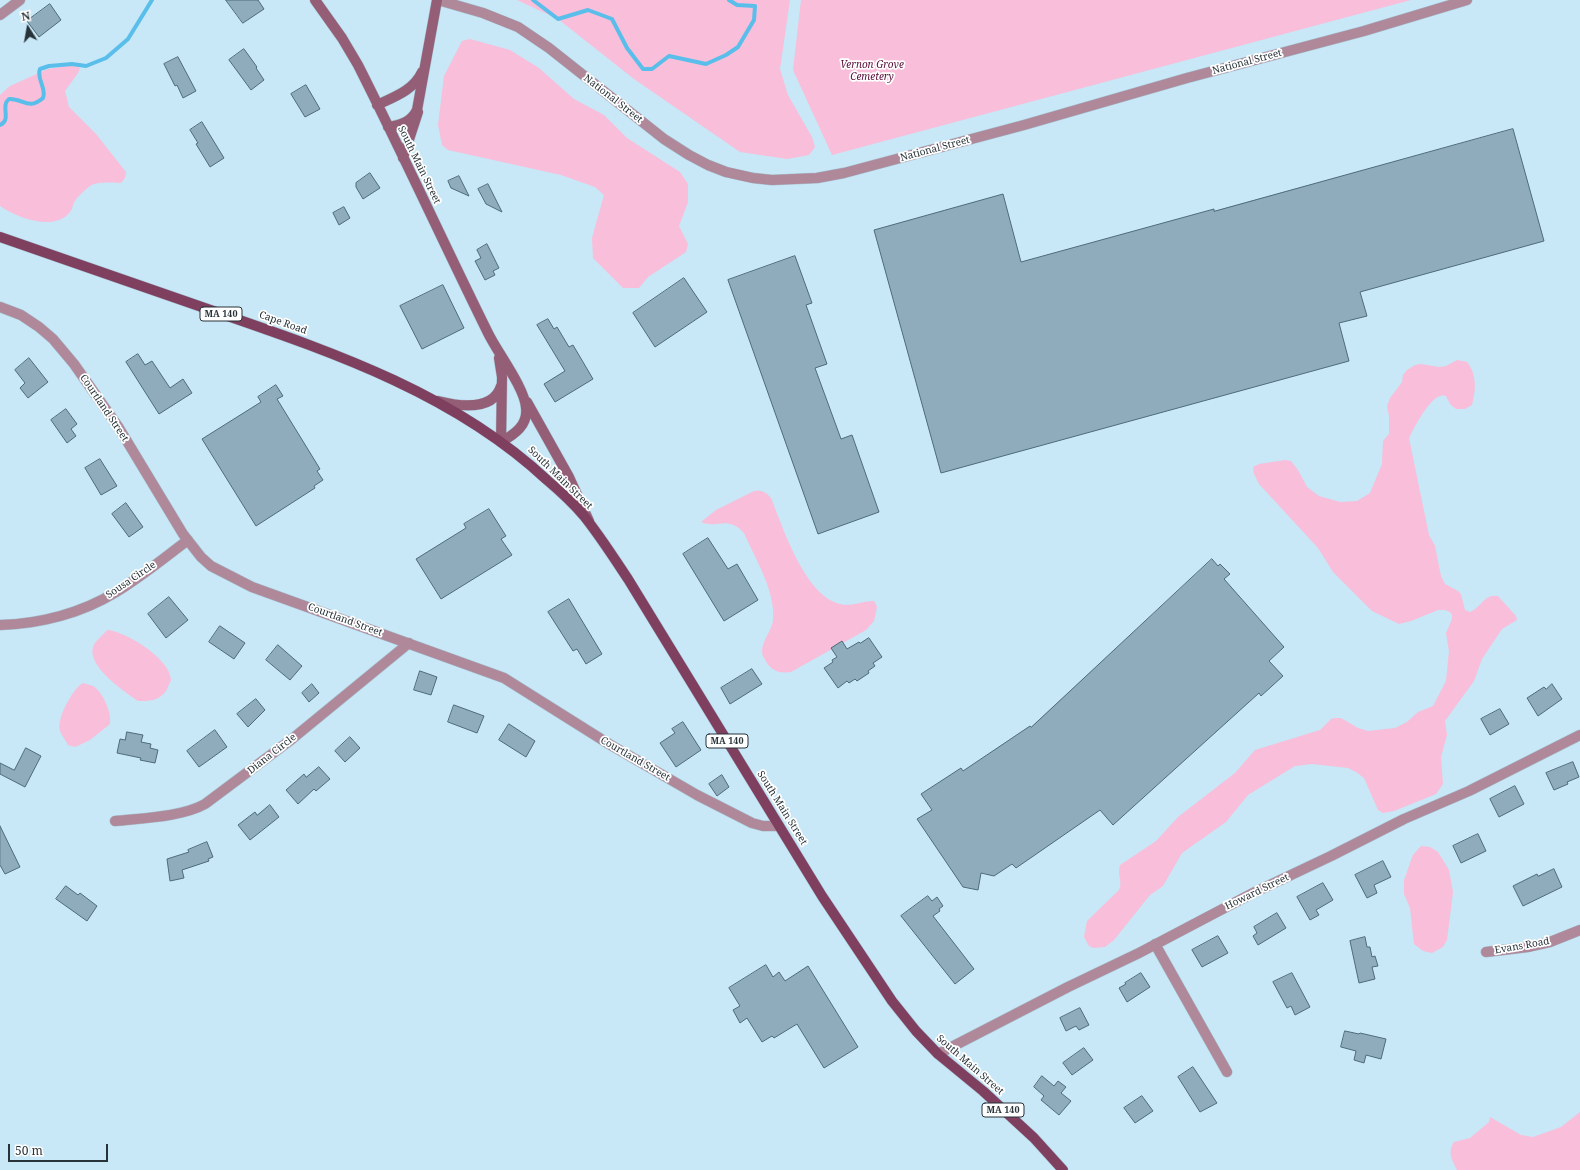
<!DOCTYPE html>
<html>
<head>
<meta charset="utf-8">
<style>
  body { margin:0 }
  #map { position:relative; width:1580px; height:1170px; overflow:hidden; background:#c8e7f7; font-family:"Noto Serif",serif }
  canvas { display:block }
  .north { position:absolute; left:8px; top:8px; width:40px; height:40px; -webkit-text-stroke:3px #fff; paint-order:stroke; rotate:349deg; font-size:11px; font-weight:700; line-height:16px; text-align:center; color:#273339 }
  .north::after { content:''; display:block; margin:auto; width:14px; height:18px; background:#273339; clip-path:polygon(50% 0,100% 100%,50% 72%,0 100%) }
  .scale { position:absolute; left:8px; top:1144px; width:100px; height:18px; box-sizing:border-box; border:2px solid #273339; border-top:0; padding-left:5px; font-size:12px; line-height:14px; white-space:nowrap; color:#273339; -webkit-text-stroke:3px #fff; paint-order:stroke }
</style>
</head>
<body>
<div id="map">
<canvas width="1580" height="1170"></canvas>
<div class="north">N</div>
<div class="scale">50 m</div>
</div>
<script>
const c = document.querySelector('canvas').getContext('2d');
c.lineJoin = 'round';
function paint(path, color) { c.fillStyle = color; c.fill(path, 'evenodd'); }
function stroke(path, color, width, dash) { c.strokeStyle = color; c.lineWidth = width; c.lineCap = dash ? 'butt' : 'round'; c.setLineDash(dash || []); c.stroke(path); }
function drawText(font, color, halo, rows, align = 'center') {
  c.font = font + ' "Noto Serif",serif'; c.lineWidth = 3.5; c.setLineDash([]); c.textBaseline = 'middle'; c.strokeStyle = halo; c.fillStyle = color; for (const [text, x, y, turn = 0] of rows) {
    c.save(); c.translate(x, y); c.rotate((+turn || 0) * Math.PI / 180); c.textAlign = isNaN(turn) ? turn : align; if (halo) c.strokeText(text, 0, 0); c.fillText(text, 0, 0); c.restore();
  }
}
paint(new Path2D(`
  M517 0H790L780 69 788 95 812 137 815 147 809 155 787 159 740 152 634 79 558 19Z
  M801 0H1411L832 155 793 70Z
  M470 39 510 50 539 68 574 99 604 115 627 138 680 172 688 184V202L679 226 688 244 686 252 648 277 639 288H623L593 258 592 238 604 195 595 187 561 175 448 150 442 145 438 125 444 76 462 41Z
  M74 65 80 68 78 73 65 91 69 107 96 134 126 172 125 178 121 183C112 183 98 181 90 186 86 189 78 196 75 201 72 204 73 209 70 212 54 232 18 218 0 206V95L10 86 48 69Z
  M1457 360 1467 362C1477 374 1476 391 1472 405L1465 409H1456L1450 404 1446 396C1433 390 1414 428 1409 438L1429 535 1435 546 1441 576 1445 584 1458 591 1461 594 1465 610 1470 612C1482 607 1484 594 1498 596L1516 616 1517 620 1502 629 1482 659 1474 681 1445 721 1447 735 1441 757 1443 784 1436 794 1394 811 1383 813 1378 810 1364 778 1356 772 1348 768 1312 764 1295 766 1248 795 1226 822 1182 853 1163 886 1150 895 1114 940 1105 947 1093 948 1089 946 1084 937 1087 921 1119 890C1123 882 1117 875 1120 865L1156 841 1178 817 1235 773 1255 750 1320 730 1331 719 1335 718H1341L1358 728 1368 731 1395 728 1407 722 1418 712 1433 706 1446 681 1449 651 1446 633 1452 619V615L1450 612 1445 610H1438L1411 621 1399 624 1372 611 1333 572 1318 548 1259 484 1254 474 1253 467 1259 464 1285 460 1291 461 1298 470 1307 487 1319 496 1340 502 1357 501 1370 493 1382 464 1383 441 1389 434V416L1387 406 1390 398 1402 382 1403 375 1407 370 1415 365 1421 364 1439 367 1446 366Z
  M754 491C762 490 766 492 771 498 783 528 805 596 840 604 852 607 862 601 874 601L877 607 874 621 866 630 791 672C778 674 770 670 764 658 757 646 772 632 773 620 776 592 755 558 744 533 727 515 718 529 701 522L716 510Z
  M107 630C125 631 171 659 171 680 170 683 168 686 167 689 166 693 158 699 153 700 148 701 143 701 138 701 125 692 87 667 93 647 95 641 103 635 107 630Z
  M83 683C86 684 90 685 93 686 103 692 112 713 110 724L90 740 75 747 68 745C66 741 62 736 60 731 56 719 73 688 83 683Z
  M1421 846 1430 847 1438 852 1449 870 1453 892 1447 940 1443 947 1432 953 1423 951 1414 944 1410 908 1404 894V880L1413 855Z
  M1580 1112V1170H1457C1452 1160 1447 1152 1454 1142L1470 1138 1489 1122 1490 1117 1521 1135 1533 1137 1561 1127Z`), '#f9bed9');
stroke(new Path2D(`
  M533 0 558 19 588 10 612 19 627 48 643 69H652L669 56 706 64 726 55 738 47 754 20 755 6 737 5 729 0
  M0 125C12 120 0 106 9 99 23 98 28 111 43 98 47 88 36 79 40 69L49 66 72 64 86 66 106 58 128 39 152 0`), '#5abeeb', 4);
const building = new Path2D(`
  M226 0H258L264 9 243 23Z
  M50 4 61 20 39 37 27 21Z
  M244 49 257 67 256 68 264 80 251 90 229 60Z
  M178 57 196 91 183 98 177 85 175 86 164 64Z
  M306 85 320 109 305 117 291 94Z
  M202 122 224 158 210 167 196 144 198 143 190 130Z
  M1513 129 1544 241 1360 292 1367 316 1339 323 1349 361 941 473 874 230 1003 194 1021 262 1214 209V211Z
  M370 173 380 188 363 199 356 187V183Z
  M459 176 469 196 451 188 448 181Z
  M488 184 502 212 486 204 478 189Z
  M344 207 350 218 339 225 333 213Z
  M487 244 499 268 493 271 495 275 485 280 475 261 481 258 477 250Z
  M795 256 812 303 806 305 827 364 815 368 841 439 852 435 879 512 818 534 728 280Z
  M684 278 707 312 655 347 633 313Z
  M443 285 464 328 422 349 400 306Z
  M548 319 554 329 557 327 569 347 573 345 593 379 555 402 544 384 565 371 537 325Z
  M138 354 145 365 152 361 170 388 183 379 192 393 159 414 126 362Z
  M29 358 48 382 28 398 20 388 25 383 15 370Z
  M276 385 283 396 277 399 320 469 317 471 323 480 314 486 315 488 256 526 202 439 261 402 258 397Z
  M66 409 77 424 71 429 76 436 67 443 51 420Z
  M100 459 117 486 101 495 85 468Z
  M126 503 143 527 129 537 112 514Z
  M489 509 506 536 501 539 512 555 441 599 416 559 466 528 464 524Z
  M708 538 728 569 737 564 758 600 724 621 683 554Z
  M1212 559 1218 566 1220 564 1230 574 1224 579 1284 647 1269 661 1283 676 1261 696 1259 693 1113 825 1100 810 1016 868 1012 864 994 876 981 873 978 890 963 887 917 819 932 810 921 794 961 768 963 771 1030 726 1031 727Z
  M169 597 188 620 166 638 148 614Z
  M569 599 602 654 586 664 577 649 573 651 548 612Z
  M220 626 245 643 234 659 209 642Z
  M869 638 882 657 873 663 875 666 868 671 869 673 857 681 855 679 849 683 847 681 838 688 824 668 833 662 832 660 837 657 831 648 842 641 847 649 859 642 860 643Z
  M278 645 302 666 290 680 266 660Z
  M752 669 762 684 730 704 721 688Z
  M420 671 437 677 431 695 414 690Z
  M312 684 319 693 309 702 302 693Z
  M1552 684 1562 699 1538 716 1527 698 1544 687 1546 689Z
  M256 699 265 710 248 727 237 714Z
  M454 705 484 716 477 733 448 722Z
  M1500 709 1509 724 1490 735 1481 719Z
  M683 722 701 750 676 767 660 743 675 733 672 729Z
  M509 724 535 741 526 757 499 740Z
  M215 730 227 747 199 767 187 751Z
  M127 732 143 735 141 742 151 744 150 748 158 750 155 763 140 760 141 758 117 753 120 739 125 740Z
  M350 737 360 748 345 762 335 751Z
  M26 748 41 756 25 787 0 774V763L14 770Z
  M1573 762 1579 777 1567 782 1568 784 1554 790 1546 773Z
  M319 767 330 779 316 791 314 789 298 804 286 790 304 774 306 777Z
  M722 775 729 787 717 796 709 784Z
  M1515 786 1524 804 1499 817 1490 799Z
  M270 805 279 817 250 840 238 825 255 812 257 815Z
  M0 826 20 867 5 874 0 865Z
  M1478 834 1486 851 1461 863 1453 846Z
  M207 842 213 857 208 859 209 861 182 870 184 878 170 881 167 859 189 852 188 850Z
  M1383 861 1391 877 1374 885 1377 893 1367 898 1355 875Z
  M1554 869 1562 887 1523 906 1513 886 1537 874 1538 876Z
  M1323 883 1333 900 1316 910 1319 915 1310 920 1297 897Z
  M66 886 78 895 80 893 97 906 87 921 56 899Z
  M928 896 932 901 937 897 943 906 939 909 940 911 933 916 974 969 955 984 901 916Z
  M1277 913 1286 928 1258 945 1253 936 1257 933 1254 927Z
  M1218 936 1228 953 1202 967 1192 950Z
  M1365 937 1367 947H1370L1372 957 1375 956 1378 966 1372 967 1375 979 1359 983 1350 941Z
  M766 965 773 977 779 972 785 981 808 966 858 1047 824 1068 797 1024 774 1038 772 1036 762 1042 747 1018 740 1023 733 1010 740 1006 729 988Z
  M1141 973 1150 987 1127 1002 1119 988 1126 984 1125 983Z
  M1292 973 1310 1007 1295 1015 1291 1006 1287 1008 1273 982Z
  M1080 1008 1089 1025 1079 1030 1076 1026 1066 1031 1060 1018Z
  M1345 1031 1359 1034 1360 1033 1386 1039 1381 1059 1366 1055 1364 1063 1354 1060 1356 1051 1341 1047Z
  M1084 1048 1093 1060 1072 1075 1063 1063Z
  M1193 1067 1217 1103 1200 1112 1178 1077Z
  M1042 1076 1054 1086 1058 1081 1066 1087 1061 1093 1071 1101 1059 1115 1041 1100 1044 1096 1034 1087Z
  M1142 1096 1153 1111 1135 1123 1124 1108Z`);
paint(building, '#8eacbc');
stroke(building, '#4f6b79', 1);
const minor = new Path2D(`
  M438 0 483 13 518 27 549 48 664 139 689 155 708 165 726 172 753 178 772 180 817 178 844 173 1024 125 1187 78 1364 31 1467 0
  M0 15 20 0
  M0 307 21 315 39 327 53 339 74 364 119 428 183 534 201 557 211 566 252 587 504 678 609 744 697 795 752 823 763 826H779
  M0 625C40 624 82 613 116 592 141 577 164 558 188 540
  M115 821C142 818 182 817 205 804L292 739 409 643
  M1155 944 1227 1072
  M1486 952 1528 947 1550 942 1580 930
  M938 1054 1068 987 1139 953 1253 893 1331 856 1404 819 1469 791 1580 735`);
const secondary = new Path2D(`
  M315 0 342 38 358 65C403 154 444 244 488 333 497 352 525 388 526 408 528 425 515 434 501 442
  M377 105C394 97 414 90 422 72
  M388 127C401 125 411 122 417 110L437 0
  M403 158 418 112
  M499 358 502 377 501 442
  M438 401C458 406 493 412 501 386
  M527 402 569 477 589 521`);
const primary = new Path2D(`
  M0 237C74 263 148 288 222 314 338 354 456 395 547 480 560 491 573 503 584 516 600 536 614 558 628 579L822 896 892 1001 916 1031 938 1054 983 1091 1034 1138 1063 1170`);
stroke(minor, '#a8c3d1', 11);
stroke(secondary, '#a8c3d1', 11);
stroke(primary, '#a8c3d1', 11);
stroke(minor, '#af899a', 10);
stroke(secondary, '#945e77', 10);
stroke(primary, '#7f3f5f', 10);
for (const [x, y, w] of [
  [221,314,42],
  [727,741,42],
  [1003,1110,42]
]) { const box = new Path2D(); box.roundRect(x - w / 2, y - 7, w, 14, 3); c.fillStyle = '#fff'; c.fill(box); stroke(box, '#273339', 1); }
drawText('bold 9px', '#273339', null, [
  ["MA 140",221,314],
  ["MA 140",727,741],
  ["MA 140",1003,1110]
]);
drawText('10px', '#273339', '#fff', [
  ["National Street",1247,62,-15],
  ["National Street",613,99,38],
  ["National Street",935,149,-15],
  ["South Main Street",419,165,64],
  ["Cape Road",283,323,20],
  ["Courtland Street",104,408,56],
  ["South Main Street",560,478,44],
  ["Sousa Circle",131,580,-34],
  ["Courtland Street",345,620,20],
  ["Diana Circle",272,754,-38],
  ["Courtland Street",635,759,30],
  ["South Main Street",782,808,58],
  ["Howard Street",1257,892,-26],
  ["Evans Road",1522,946,-10],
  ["South Main Street",970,1065,41]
]);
drawText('italic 10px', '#580d39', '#fff', [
  ["Vernon Grove",872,65],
  ["Cemetery",872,77]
]);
</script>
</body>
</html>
